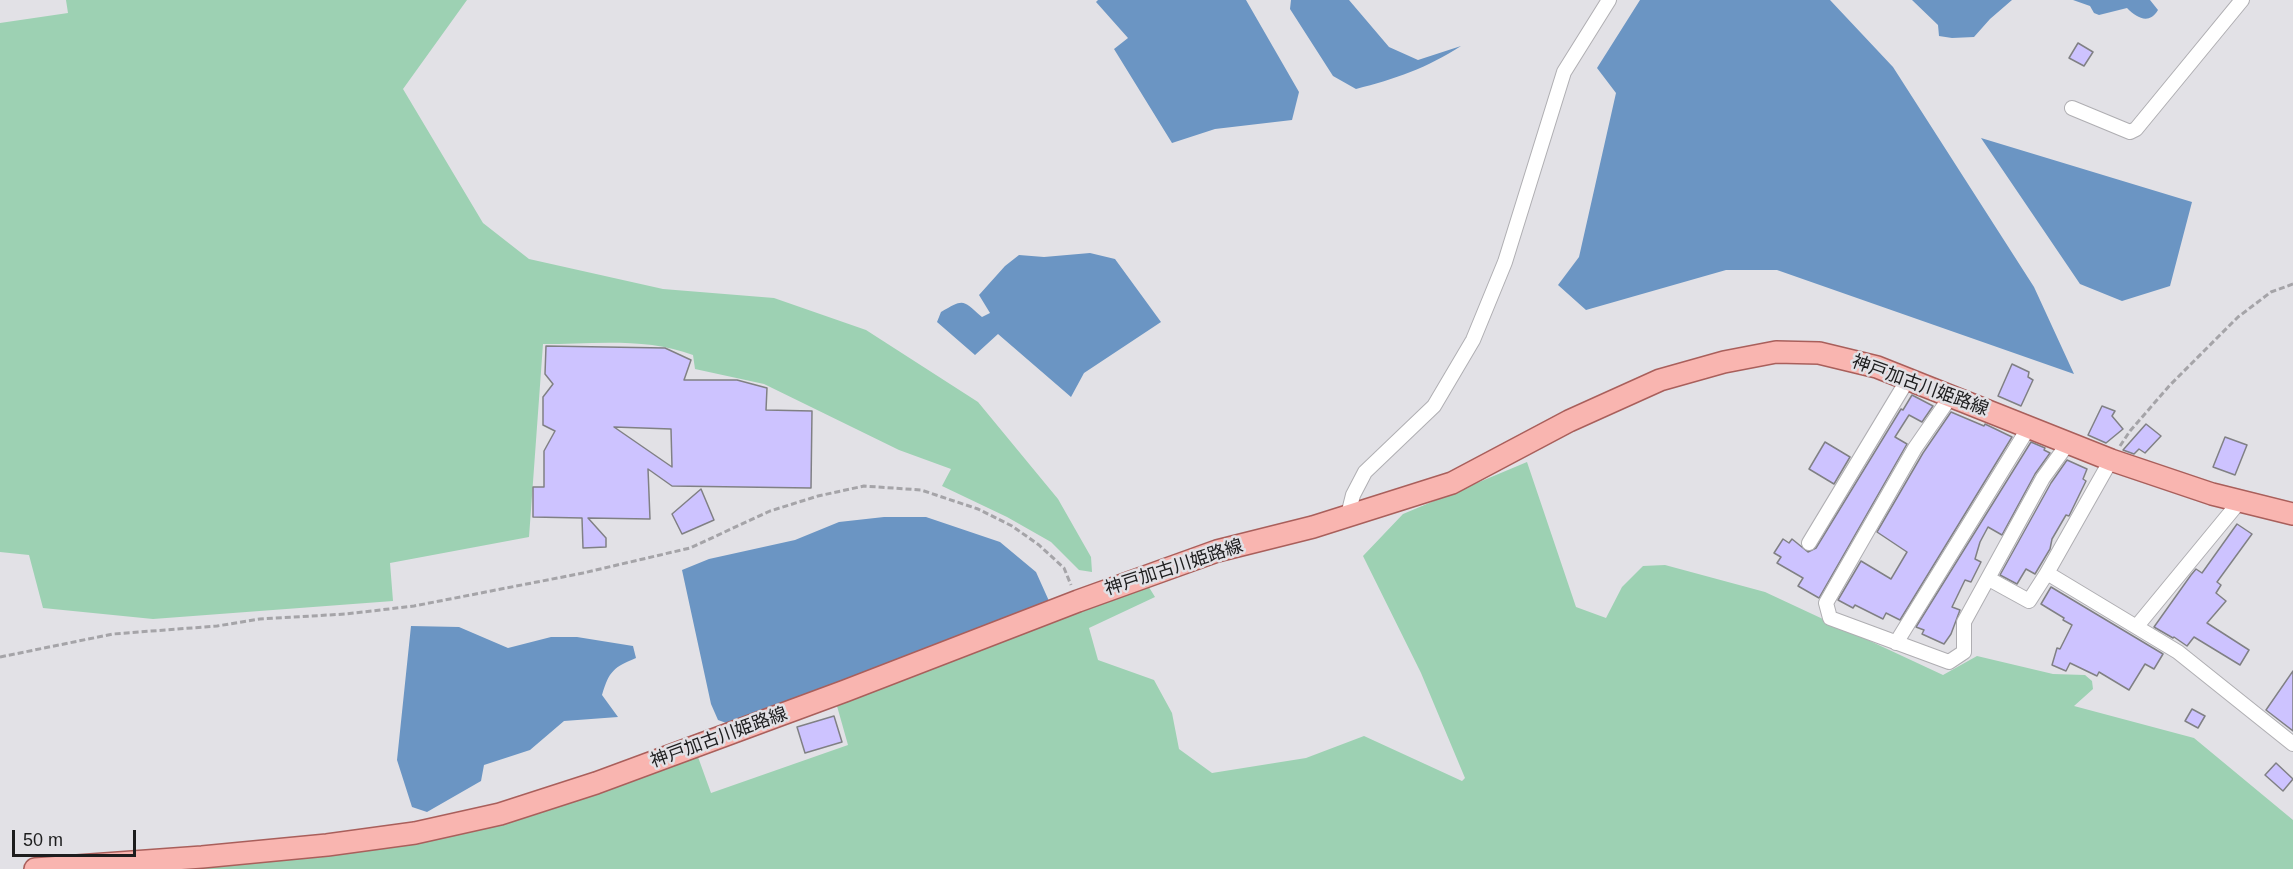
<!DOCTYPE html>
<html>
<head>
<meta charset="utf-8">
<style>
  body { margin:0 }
  #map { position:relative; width:2293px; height:869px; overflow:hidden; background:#e2e1e6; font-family:Helvetica,sans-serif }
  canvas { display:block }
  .scale { position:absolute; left:12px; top:830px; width:124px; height:27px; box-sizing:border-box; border:3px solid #1d1d1e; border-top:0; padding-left:8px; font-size:18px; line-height:21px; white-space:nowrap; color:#1d1d1e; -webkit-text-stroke:4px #e2e1e6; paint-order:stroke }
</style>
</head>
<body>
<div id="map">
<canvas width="2293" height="869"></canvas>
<div class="scale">50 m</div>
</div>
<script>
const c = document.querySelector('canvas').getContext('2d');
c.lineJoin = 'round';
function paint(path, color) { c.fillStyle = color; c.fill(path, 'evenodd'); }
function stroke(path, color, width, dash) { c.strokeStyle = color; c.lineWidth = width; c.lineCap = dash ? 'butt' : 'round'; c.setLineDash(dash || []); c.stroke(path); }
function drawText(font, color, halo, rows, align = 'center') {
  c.font = font + ' Helvetica,"Noto Sans JP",sans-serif'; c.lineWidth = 5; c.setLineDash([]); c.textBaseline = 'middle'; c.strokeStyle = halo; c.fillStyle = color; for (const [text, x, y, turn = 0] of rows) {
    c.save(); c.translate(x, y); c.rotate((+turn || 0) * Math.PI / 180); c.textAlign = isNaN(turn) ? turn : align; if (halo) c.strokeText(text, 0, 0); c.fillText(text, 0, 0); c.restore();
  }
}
paint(new Path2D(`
  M66 0H467L403 89 483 223 529 259 663 289 774 298 866 330 978 402 1058 499 1091 557 1092 572 1079 570 1051 542 1007 517 942 486 951 469 899 450 764 384 695 369 693 355C647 337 591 344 543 344L529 537 390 563 393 601 153 619 43 608 29 555 0 552V23L68 13Z
  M1527 462 1576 607 1606 618 1622 587 1643 566 1665 565 1765 592 1943 675 1977 656 2053 674 2085 675 2092 681 2093 689 2074 706 2194 738 2293 820V869H164L383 848 525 816 698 757 711 793 848 745 837 706 1147 584 1155 597 1089 628 1098 660 1154 680 1172 713 1179 749 1212 773 1306 758 1364 736 1462 781 1465 778 1421 673 1363 556 1403 514Z`), '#9dd1b3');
paint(new Path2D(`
  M1098 0H1246L1299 92 1292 120 1215 129 1172 143 1114 49 1128 38 1096 2Z
  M1291 0H1349L1389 47 1418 60 1461 46C1427 68 1395 79 1356 89L1333 76 1290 9Z
  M1640 0H1830L1893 67 2034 287 2074 374 1777 270H1726L1586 310 1558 285 1579 257 1616 93 1597 68Z
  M1912 0H2012L1990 19 1974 37 1952 38 1939 36 1938 25Z
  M2073 0H2150L2158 10C2149 25 2137 18 2127 8L2099 15 2094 13 2090 6Z
  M1981 138 2192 202 2170 286 2122 301 2080 284Z
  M1090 253 1115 259 1161 322 1084 373 1071 397 998 334 975 355 937 322 941 312C965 298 962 300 982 317L990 313 979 295 1005 266 1019 255 1044 257Z
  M884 517H926L1000 542 1036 572 1049 601 729 724 718 720 711 704 682 570 709 559 795 540 839 522Z
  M411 626 459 627 508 648 551 637H577L633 646 636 658C614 667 609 671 602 695L618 717 564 721 530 750 484 765 481 781 427 812 412 807 397 760Z`), '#6b95c3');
const building = new Path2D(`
  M2078 43 2093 52 2084 66 2069 58Z
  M546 346 665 348 691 360 684 380H737L767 388 766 410 812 411 811 488 672 486 648 469 650 519 588 518 606 538V547L583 548 582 518 533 517V487H544V451L555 431 543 425V397L553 384 545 374ZM614 427 671 429 672 467Z
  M2012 364 2029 372 2028 377 2033 380 2021 406 1998 396Z
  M1912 395 1933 406 1922 422 1909 415 1895 437 1907 444 1819 598 1798 586 1803 578 1777 563 1781 557 1774 553 1783 539 1789 543 1792 539 1808 552 1816 548 1901 409 1903 410Z
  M2102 406 2115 411 2112 416 2123 429 2106 443 2088 435Z
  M1951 412 1984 426 1985 424 2012 437 1900 620 1886 613 1883 619 1855 605 1853 608 1838 600 1861 561 1891 579 1907 552 1877 532 1923 453Z
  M2146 424 2161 436 2145 453 2139 449 2134 454 2123 450Z
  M2225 437 2247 445 2235 475 2213 467Z
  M1825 442 1850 457 1834 484 1809 469Z
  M2031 442 2045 448 2044 450 2050 453 2035 474 2002 535 1988 527 1980 542 1975 559 1981 562 1971 582 1965 580 1952 607 1960 610 1951 634 1944 644 1922 634 1924 630 1916 627Z
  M2067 460 2087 469 2083 479 2086 481 2069 516 2066 515 2052 539 2050 549 2035 574 2026 569 2017 584 2000 575 2051 483Z
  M701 489 714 520 682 534 672 514Z
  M2237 524 2252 534 2217 582 2221 585 2216 593 2226 601 2207 623 2249 650 2240 665 2194 637 2187 646 2174 637 2173 638 2154 627 2191 575 2196 569 2202 573Z
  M2051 587 2163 654 2154 669 2145 664 2129 690 2099 672 2097 676 2070 663 2066 671 2052 665 2057 648 2060 649 2072 625 2063 620 2064 618 2041 604Z
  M2293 671V731L2266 710Z
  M2192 709 2205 716 2198 728 2185 721Z
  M834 716 842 742 805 753 797 727Z
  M2276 763 2293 779 2283 791 2265 775Z`);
paint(building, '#cdc3ff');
stroke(building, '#808084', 1.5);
const minor = new Path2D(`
  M2072 108 2130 132 2136 129 2242 0
  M1951 396 1915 448 1826 603 1830 618 1949 662 1964 652V622L2043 478 2069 442
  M2111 460 2047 573 2178 652 2293 744
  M1348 515 1353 495 1365 472 1434 406 1473 340 1505 262 1564 72 1609 0
  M1809 543 1908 379
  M1989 579 2029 601 2047 573
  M2137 626 2240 501
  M1896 643 2029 427`);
const primary = new Path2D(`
  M35 869 202 857 327 845 415 833 500 814 596 783 845 691 1078 601 1217 551 1313 527 1452 483 1569 421 1660 380 1724 362 1776 352 1819 353 1877 367 2111 460 2212 494 2293 514`);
stroke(minor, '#afaeb2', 16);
stroke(primary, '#a95f5b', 24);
stroke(new Path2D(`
  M2120 446 2130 431 2170 385 2238 317 2271 292 2293 284
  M0 657 113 634 217 626 260 619 346 614 414 606 583 573 690 548 770 511 818 496 864 486 921 490 978 509 1012 526 1039 545 1064 568 1071 585`), '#a5a4a8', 3, [6, 3]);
stroke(minor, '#fff', 14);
stroke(primary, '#f9b5b0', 21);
drawText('18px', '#1d1d1e', '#e2e1e6', [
  ["神戸加古川姫路線",1920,386,20],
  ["神戸加古川姫路線",1174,568,-18],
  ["神戸加古川姫路線",719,738,-20]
]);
</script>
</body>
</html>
